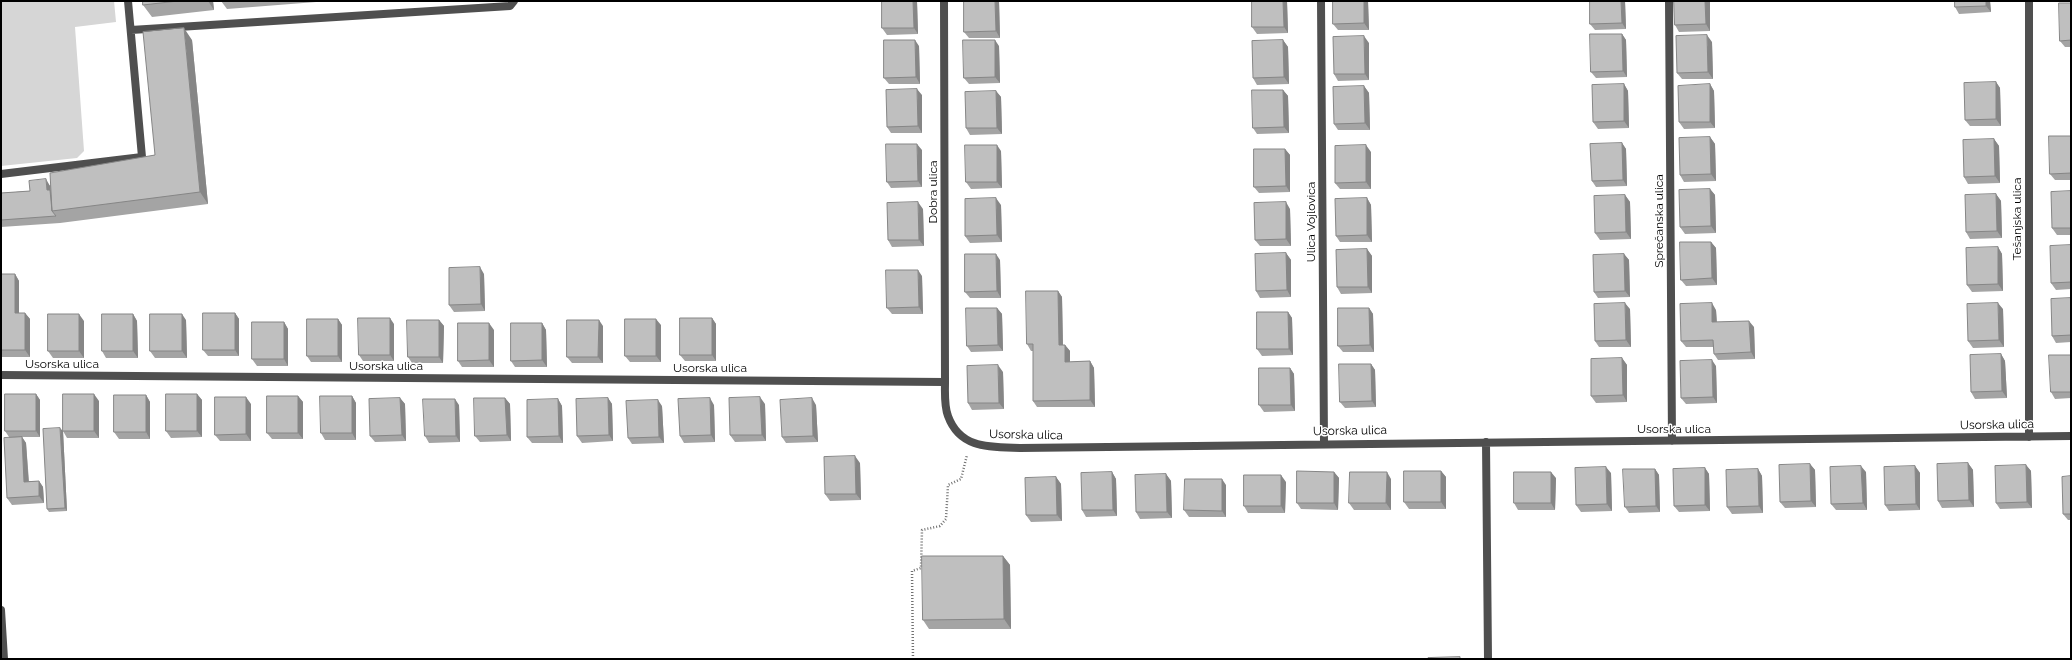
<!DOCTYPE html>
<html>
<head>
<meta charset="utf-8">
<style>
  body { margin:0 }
  #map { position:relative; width:2072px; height:660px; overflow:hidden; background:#fff; font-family:Raleway,sans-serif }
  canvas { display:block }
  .frame { position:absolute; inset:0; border:2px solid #000; pointer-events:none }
</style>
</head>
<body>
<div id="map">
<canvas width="2072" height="660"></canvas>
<div class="frame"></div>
</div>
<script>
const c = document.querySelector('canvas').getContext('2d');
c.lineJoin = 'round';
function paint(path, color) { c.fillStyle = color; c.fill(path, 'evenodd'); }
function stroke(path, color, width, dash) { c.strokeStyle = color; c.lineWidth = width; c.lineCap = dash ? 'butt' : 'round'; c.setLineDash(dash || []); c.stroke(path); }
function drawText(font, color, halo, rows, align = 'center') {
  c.font = font + ' Raleway,sans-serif'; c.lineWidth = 3; c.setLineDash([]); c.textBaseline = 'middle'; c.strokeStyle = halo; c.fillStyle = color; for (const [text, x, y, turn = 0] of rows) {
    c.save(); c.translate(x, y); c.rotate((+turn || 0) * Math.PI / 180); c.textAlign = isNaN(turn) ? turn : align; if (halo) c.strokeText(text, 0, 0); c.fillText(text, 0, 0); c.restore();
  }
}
paint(new Path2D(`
  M1 1H114L116 22 75 27 84 151 77 158 1 166Z`), '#d6d6d6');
stroke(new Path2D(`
  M913 659 912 571 921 568 922 530 940 526 946 519 948 485 961 479 967 455`), '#717171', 2.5, [1, 2]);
stroke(new Path2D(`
  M131 30 510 6 514 1
  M1 174 142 157 128 1`), '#4f4f4f', 8);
stroke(new Path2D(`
  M944 1 945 382
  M1321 1 1324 444
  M1669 1 1672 441
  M1 375 945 382C945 392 944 406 948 416 960 449 990 447 1020 448L2071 436
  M2029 437V1
  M1486 442 1488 659
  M1 610 4 659`), '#4f4f4f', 8);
paint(new Path2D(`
  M143 1H213L214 10 152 17 143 5Z
  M221 1H329L227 9Z
  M882 1H917L918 34 887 35 882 28Z
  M999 1 1000 38H969L964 32Z
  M1252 1H1287L1288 33 1257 34 1252 27Z
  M1368 1 1369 30H1338L1333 24Z
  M1590 1H1625L1626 29 1595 30 1590 24Z
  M1674 1H1710V31L1679 32 1675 25Z
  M1990 1 1991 12 1959 14 1955 7Z
  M2071 3V47H2065L2060 41Z
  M1622 34 1626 40 1627 77 1596 78 1591 72Z
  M192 40 208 204 60 223 1 227V193L30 191 155 155Z
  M1283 40 1288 47 1289 84 1257 85 1253 78Z
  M1712 42 1713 79H1682L1677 73Z
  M1369 43V80L1338 81 1334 74Z
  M919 46 920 84H889L884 78Z
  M999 46 1000 83 969 84 964 78Z
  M1996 82 2000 88 2001 126H1970L1965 120Z
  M1624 84 1628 91 1629 128 1598 129 1593 122Z
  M1710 84 1714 91 1715 128 1684 129 1679 122Z
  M1364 86 1369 93 1370 130H1338L1334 124Z
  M1283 90 1288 96 1289 133 1257 134 1253 128Z
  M996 91 1001 97 1002 134 970 135 966 128Z
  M922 95V133H891L887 127Z
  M2071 136V180H2055L2050 174Z
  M1710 137 1715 144 1716 181 1684 182 1680 175Z
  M1994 139 1999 146 2000 183 1968 184 1964 177Z
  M1622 143 1626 149 1627 186 1596 187 1592 181Z
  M1285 149 1290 155V192L1259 193 1254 187Z
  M922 150V187L891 188 887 182Z
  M1001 151 1002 188 971 189 966 182Z
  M1371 152V189H1340L1335 183Z
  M1710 189 1715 195 1716 233 1685 234 1680 227Z
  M2071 191V235H2057L2052 228Z
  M1996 194 2001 201 2002 238 1970 239 1966 232Z
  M1625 195 1630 202 1631 239 1600 240 1595 233Z
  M1367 198 1371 205 1372 242H1340L1336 236Z
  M1001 205 1002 242 970 243 965 236Z
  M923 209 924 246 892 247 888 240Z
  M1290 209 1291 246H1260L1255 240Z
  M1711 242 1716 248 1717 285 1686 286 1681 280Z
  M2071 245V289L2056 290 2051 283Z
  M1998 247 2002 254 2003 291 1972 292 1967 285Z
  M1367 249 1372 256V293L1341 294 1337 287Z
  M1286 253 1291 260V297L1260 298 1256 291Z
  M1624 254 1629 260 1630 297 1598 298 1594 292Z
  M1000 260 1001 298H970L965 292Z
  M1 274H15L19 281V313H25L30 319V357H1Z
  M484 274 485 311 454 312 449 305Z
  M922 276 923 314H892L887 308Z
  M1058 291 1062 297 1063 345H1065L1070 351V362L1090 361 1094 368 1095 407H1037L1033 401V351H1031L1027 344Z
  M2071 298V342L2056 343 2052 336Z
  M997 308 1002 314 1003 351 971 352 967 346Z
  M1369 308 1373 314 1374 352H1343L1338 346Z
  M1630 309 1631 347H1599L1595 341Z
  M2003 309 2004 347 1973 348 1968 341Z
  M1716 310 1717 322 1754 327 1755 359 1718 360 1714 354 1713 347H1686L1681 341Z
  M1288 312 1292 318 1293 355 1262 356 1257 349Z
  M235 313 239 319V356H208L203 350Z
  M133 314 137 321 138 358H106L102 351Z
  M712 318 716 324V361H685L680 355Z
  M338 319 342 325V362H311L307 356Z
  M186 320 187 358H155L150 351Z
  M439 320 444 326 443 363H412L408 357Z
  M84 321V358H53L48 351Z
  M284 322 288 329V366H257L252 359Z
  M542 323 546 330 547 367H515L511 361Z
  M394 324V361H363L359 355Z
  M661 325V362H630L625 356Z
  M603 326V363H572L567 357Z
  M494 330V367H462L458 361Z
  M2001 354 2005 361 2007 398 1975 399 1971 392Z
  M2071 355V398L2055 399 2051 392Z
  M1622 358 1627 365V402L1596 403 1591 396Z
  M1371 364 1375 370 1376 407 1345 408 1340 402Z
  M1716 366 1717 403 1686 404 1681 398Z
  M1290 368 1294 374 1295 411 1264 412 1259 405Z
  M1003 372 1004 409 972 410 968 403Z
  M36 394 40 400V437H22L26 443 29 481H39L43 487 44 503 12 505 7 498 9 437 5 431Z
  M197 394 202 400V437L171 438 166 431Z
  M146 395 150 402V439H119L114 432Z
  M298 396 303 402V439H272L267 433Z
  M352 396 356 403V440H325L321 433Z
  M400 398 405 404 406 441 375 442 370 436Z
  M505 398 510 404 511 441 480 442 475 436Z
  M608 398 612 404 613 441 582 443 577 436Z
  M558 399 562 406 563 443H532L527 437Z
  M99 401V438H67L63 431 67 511 49 512 47 509 63 431Z
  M251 404V441H220L215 435Z
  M765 404 766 441 735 442 730 435Z
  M459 405 460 442 429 443 425 436Z
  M714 405 715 442 684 443 680 436Z
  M816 405 818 442 786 443 782 437Z
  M662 406 664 443 632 444 628 438Z
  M860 463 861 500 830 501 825 494Z
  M1968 463 1973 470 1974 507 1942 508 1938 501Z
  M1810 464 1815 470 1816 507 1785 508 1780 502Z
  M2026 465 2031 471 2032 508 2000 509 1996 503Z
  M1915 466 1920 473V510L1889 511 1885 505Z
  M1705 468 1709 474 1710 511 1679 512 1674 506Z
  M1655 469 1659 475 1660 512 1629 513 1625 507Z
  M1758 469 1762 476 1763 513 1732 514 1727 507Z
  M1441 471 1446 477V509H1409L1404 502Z
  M1112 472 1116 479 1117 516 1086 517 1082 510Z
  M1334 472 1339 478 1338 510 1301 509 1297 503Z
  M1866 472 1867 510H1836L1831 504Z
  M1611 473 1612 511 1581 512 1576 505Z
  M1166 474 1171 481 1172 518 1140 519 1136 512Z
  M2071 476V520H2068L2063 514Z
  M1056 477 1061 484 1062 521 1031 522 1026 515Z
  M1556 478 1555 510H1518L1514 503Z
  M1391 479V510H1354L1349 503Z
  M1286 482 1285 513H1248L1244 506Z
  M1226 485V517H1189L1184 510Z
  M1003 556 1010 565 1011 629H929L923 620Z`), '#a4a4a4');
paint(new Path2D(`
  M208 1H213L214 10Z
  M913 1H917L918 34 914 28Z
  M995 1H999L1000 38 996 31Z
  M1283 1H1287L1288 33 1284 27Z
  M1364 1H1368L1369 30 1364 23Z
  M1621 1H1625L1626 29 1622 23Z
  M1705 1H1710V31L1706 24Z
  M1986 1H1990L1991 12 1986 6Z
  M184 28 192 40 208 204 200 192Z
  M1622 34 1626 40 1627 77 1623 71Z
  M1707 35 1712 42 1713 79 1708 72Z
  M1364 36 1369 43V80L1365 74Z
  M915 40 919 46 920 84 916 77Z
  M995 40 999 46 1000 83 995 77Z
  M1283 40 1288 47 1289 84 1284 77Z
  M1996 82 2000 88 2001 126 1996 119Z
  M1624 84 1628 91 1629 128 1624 121Z
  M1710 84 1714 91 1715 128 1710 122Z
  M1364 86 1369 93 1370 130 1365 123Z
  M917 89 922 95V133L918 126Z
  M1283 90 1288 96 1289 133 1284 127Z
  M996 91 1001 97 1002 134 997 128Z
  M1710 137 1715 144 1716 181 1711 174Z
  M1994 139 1999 146 2000 183 1995 176Z
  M1622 143 1626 149 1627 186 1623 180Z
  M917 144 922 150V187L918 181Z
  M997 145 1001 151 1002 188 997 182Z
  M1366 145 1371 152V189L1366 182Z
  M1285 149 1290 155V192L1286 186Z
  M46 179 50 186 51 196 47 190Z
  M1710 189 1715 195 1716 233 1711 226Z
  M1996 194 2001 201 2002 238 1997 231Z
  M1625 195 1630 202 1631 239 1626 232Z
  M996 198 1001 205 1002 242 997 235Z
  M1367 198 1371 205 1372 242 1367 235Z
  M918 202 923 209 924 246 919 240Z
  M1286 202 1290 209 1291 246 1286 239Z
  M1711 242 1716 248 1717 285 1712 278Z
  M1998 247 2002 254 2003 291 1998 284Z
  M1367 249 1372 256V293L1368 287Z
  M1286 253 1291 260V297L1287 290Z
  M996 254 1000 260 1001 298 997 291Z
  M1624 254 1629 260 1630 297 1625 291Z
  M480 267 484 274 485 311 481 304Z
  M918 270 922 276 923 314 919 307Z
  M15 274 19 281V319L15 313Z
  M1058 291 1062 297 1063 351 1059 345Z
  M1625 303 1630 309 1631 347 1626 340Z
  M1712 303 1716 310 1717 329 1712 322Z
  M1998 303 2003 309 2004 347 1999 340Z
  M997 308 1002 314 1003 351 998 345Z
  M1369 308 1373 314 1374 352 1370 345Z
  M1288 312 1292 318 1293 355 1289 349Z
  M25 313 30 319V357L25 350Z
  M235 313 239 319V356L235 350Z
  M79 314 84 321V358L79 351Z
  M133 314 137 321 138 358 133 351Z
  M182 314 186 320 187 358 182 351Z
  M390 318 394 324V361L390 355Z
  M712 318 716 324V361L712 355Z
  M338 319 342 325V362L338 356Z
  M656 319 661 325V362L656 356Z
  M439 320 444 326 443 363 439 357Z
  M599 320 603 326V363L598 357Z
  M1749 321 1754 327 1755 359 1751 352Z
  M284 322 288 329V366L284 359Z
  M489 323 494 330V367L489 360Z
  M542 323 546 330 547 367 542 360Z
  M1065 345 1070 351V368L1065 362Z
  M2001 354 2005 361 2007 398 2002 391Z
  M1622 358 1627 365V402L1623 395Z
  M1712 360 1716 366 1717 403 1713 397Z
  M1090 361 1094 368 1095 407 1090 400Z
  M1371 364 1375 370 1376 407 1372 401Z
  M998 365 1003 372 1004 409 999 403Z
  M1290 368 1294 374 1295 411 1291 405Z
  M36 394 40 400V437L36 431Z
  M94 394 99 401V438L94 431Z
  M197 394 202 400V437L197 431Z
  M146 395 150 402V439L146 432Z
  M298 396 303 402V439L298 433Z
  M352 396 356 403V440L352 433Z
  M246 397 251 404V441L246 434Z
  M760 397 765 404 766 441 762 435Z
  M400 398 405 404 406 441 402 435Z
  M505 398 510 404 511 441 507 435Z
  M608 398 612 404 613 441 609 435Z
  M710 398 714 405 715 442 711 435Z
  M812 398 816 405 818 442 813 436Z
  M455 399 459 405 460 442 456 436Z
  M558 399 562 406 563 443 559 436Z
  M658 400 662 406 664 443 659 437Z
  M60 428 63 431 67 511 65 508Z
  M22 437 26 443 29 488 24 482Z
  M855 456 860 463 861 500 856 494Z
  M1968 463 1973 470 1974 507 1969 500Z
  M1810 464 1815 470 1816 507 1811 501Z
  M2026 465 2031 471 2032 508 2027 502Z
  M1861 466 1866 472 1867 510 1863 503Z
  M1915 466 1920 473V510L1916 504Z
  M1606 467 1611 473 1612 511 1607 504Z
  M1705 468 1709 474 1710 511 1705 505Z
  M1655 469 1659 475 1660 512 1656 506Z
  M1758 469 1762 476 1763 513 1759 506Z
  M1441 471 1446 477V509L1441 502Z
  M1112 472 1116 479 1117 516 1113 510Z
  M1334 472 1339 478 1338 510 1334 503Z
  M1387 472 1391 479V510L1386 503Z
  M1551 472 1556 478 1555 510 1551 503Z
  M1166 474 1171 481 1172 518 1167 512Z
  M1281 475 1286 482 1285 513 1281 506Z
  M1056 477 1061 484 1062 521 1057 515Z
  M1222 479 1226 485V517L1222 511Z
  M39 481 43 487 44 503 39 496Z
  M1003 556 1010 565 1011 629 1004 619Z`), '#868686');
const building = new Path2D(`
  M143 1H178L143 5Z
  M882 1H913L914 28H882Z
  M964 1H995L996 31 964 32Z
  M1252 1H1283L1284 27H1252Z
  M1333 1H1364V23L1333 24Z
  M1590 1H1621L1622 23 1590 24Z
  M1674 1H1705L1706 24 1675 25Z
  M1955 1H1986V6L1955 7Z
  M2059 3H2071V40L2060 41Z
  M184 28 200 192 52 211 50 173 155 155 143 32Z
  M1590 34H1622L1623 71 1591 72Z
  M1707 35 1708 72 1677 73 1676 36Z
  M1364 36 1365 74H1334L1333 37Z
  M884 40H915L916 77 884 78Z
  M963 40H995V77L964 78Z
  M1283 40 1284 77 1253 78 1252 41Z
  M1996 82V119L1965 120 1964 83Z
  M1624 84V121L1593 122 1592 85Z
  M1710 84V122H1679L1678 86Z
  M1364 86 1365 123 1334 124 1333 87Z
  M917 89 918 126 887 127 886 90Z
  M1252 90H1283L1284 127 1253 128Z
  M996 91 997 128H966L965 92Z
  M2049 136H2071V173L2050 174Z
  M1710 137 1711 174 1680 175 1679 138Z
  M1994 139 1995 176 1964 177 1963 140Z
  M1622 143 1623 180 1592 181 1590 144Z
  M886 144H917L918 181 887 182Z
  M965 145H997V182H966Z
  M1366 145V182L1335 183V146Z
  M1254 149H1285L1286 186 1254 187Z
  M46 179 47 190H50L52 211 56 216 1 220V193L30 191 29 181Z
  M1710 189 1711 226 1680 227 1679 190Z
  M2071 191V228H2052L2051 192Z
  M1996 194 1997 231 1966 232 1965 195Z
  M1625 195 1626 232 1595 233 1594 196Z
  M996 198 997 235 965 236V199Z
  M1367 198V235L1336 236 1335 199Z
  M918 202 919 240H888L887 203Z
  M1286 202V239L1255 240 1254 203Z
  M1680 242H1711L1712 278 1681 280Z
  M2071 245V282L2051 283 2050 246Z
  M1998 247V284L1967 285 1966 248Z
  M1367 249 1368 287H1337L1336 250Z
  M1286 253 1287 290 1256 291 1255 254Z
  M965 254H996L997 291 965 292Z
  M1624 254 1625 291 1594 292 1593 255Z
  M480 267 481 304 449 305V268Z
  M886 270H918L919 307 887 308Z
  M1 274H15V313H25V350H1Z
  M1026 291H1058L1059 345H1065V362L1090 361V400L1033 401V344H1027Z
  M2071 298V335L2052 336 2051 299Z
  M1625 303 1626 340 1595 341 1594 304Z
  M1712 303V322L1749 321 1751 352 1714 354 1713 340 1681 341 1680 304Z
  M1998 303 1999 340 1968 341 1967 304Z
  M966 308H997L998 345 967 346Z
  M1338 308H1369L1370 345 1338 346Z
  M1257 312H1288L1289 349H1257Z
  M203 313H235V350H203Z
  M48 314H79V351H48Z
  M102 314H133V351H102Z
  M150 314H182V351H150Z
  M358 318H390V355H359Z
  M680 318H712V355H680Z
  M307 319H338V356H307Z
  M625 319H656V356H625Z
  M407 320H439V357H408Z
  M567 320H599L598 357H567Z
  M252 322H284V359H252Z
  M458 323H489V360L458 361Z
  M511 323H542V360L511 361Z
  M2001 354 2002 391 1971 392 1970 355Z
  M2049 355H2071V392H2051Z
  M1622 358 1623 395 1591 396V359Z
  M1712 360 1713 397 1681 398 1680 361Z
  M1339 364H1371L1372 401 1340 402Z
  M998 365 999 403H968L967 366Z
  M1259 368H1290L1291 405H1259Z
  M5 394H36V431H5Z
  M63 394H94V431H63Z
  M166 394H197V431H166Z
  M114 395H146V432H114Z
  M267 396H298V433H267Z
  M320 396H352V433H321Z
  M215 397H246V434L215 435Z
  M760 397 762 435H730L729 398Z
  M400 398 402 435 370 436 369 399Z
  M474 398H505L507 435 475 436Z
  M608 398 609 435 577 436 576 399Z
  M710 398 711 435 680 436 678 399Z
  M812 398 813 436 782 437 780 400Z
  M423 399H455L456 436H425Z
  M558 399 559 436 527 437V400Z
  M658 400 659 437 628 438 626 401Z
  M60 428 65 508 47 509 43 429Z
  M22 437 24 482 39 481V496L7 498 4 438Z
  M855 456 856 494H825L824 457Z
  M1968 463 1969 500 1938 501 1937 464Z
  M1810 464 1811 501 1780 502 1779 465Z
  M2026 465 2027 502 1996 503 1995 466Z
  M1861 466 1863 503 1831 504 1830 467Z
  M1915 466 1916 504 1885 505 1884 467Z
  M1606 467 1607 504 1576 505 1575 468Z
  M1705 468V505L1674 506 1673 469Z
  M1623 469H1655L1656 506 1625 507Z
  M1758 469 1759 506 1727 507 1726 470Z
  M1297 471 1334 472V503H1297Z
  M1404 471H1441V502H1404Z
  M1112 472 1113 510H1082L1081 473Z
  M1350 472H1387L1386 503H1349Z
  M1514 472H1551V503H1514Z
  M1166 474 1167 512H1136L1135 475Z
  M1244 475H1281V506H1244Z
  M2071 476V514H2063L2062 477Z
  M1056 477 1057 515H1026L1025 478Z
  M1185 479H1222V511L1184 510Z
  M922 556H1003L1004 619 923 620Z
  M1460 657V659H1428V658Z`);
paint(building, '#bfbfbf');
stroke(building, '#868686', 1);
drawText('12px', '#000', '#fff', [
  ["Dobra ulica",933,192,-90],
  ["Tešanjska ulica",2017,219,-90],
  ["Sprečanska ulica",1659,221,-90],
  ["Ulica Vojlovica",1311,222,-90],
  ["Usorska ulica",62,364],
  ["Usorska ulica",386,366],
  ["Usorska ulica",710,368],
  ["Usorska ulica",1997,425,-1],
  ["Usorska ulica",1674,429],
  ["Usorska ulica",1350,431,-1],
  ["Usorska ulica",1026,435,1]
]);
</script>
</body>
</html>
